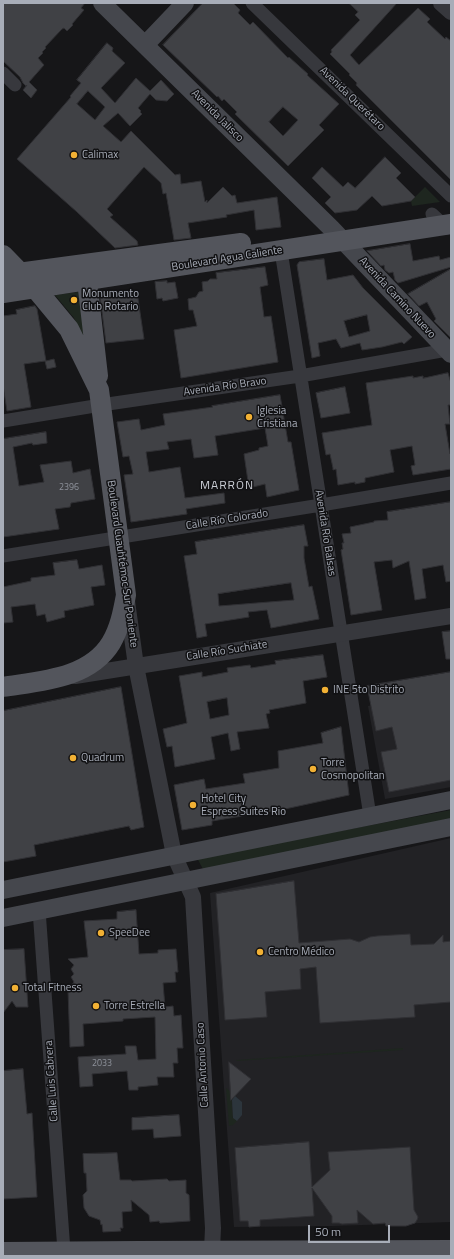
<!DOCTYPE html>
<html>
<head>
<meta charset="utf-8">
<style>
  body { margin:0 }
  #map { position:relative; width:454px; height:1259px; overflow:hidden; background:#161618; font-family:"Titillium Web",sans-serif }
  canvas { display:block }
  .frame { position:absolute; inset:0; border:4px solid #a8adb8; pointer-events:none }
  .scale { position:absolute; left:308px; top:1225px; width:82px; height:18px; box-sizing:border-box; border:2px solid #a8adb8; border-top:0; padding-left:5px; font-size:12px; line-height:14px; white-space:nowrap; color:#a8adb8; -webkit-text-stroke:3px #111113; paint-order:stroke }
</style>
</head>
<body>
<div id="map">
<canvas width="454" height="1259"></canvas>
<div class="frame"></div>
<div class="scale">50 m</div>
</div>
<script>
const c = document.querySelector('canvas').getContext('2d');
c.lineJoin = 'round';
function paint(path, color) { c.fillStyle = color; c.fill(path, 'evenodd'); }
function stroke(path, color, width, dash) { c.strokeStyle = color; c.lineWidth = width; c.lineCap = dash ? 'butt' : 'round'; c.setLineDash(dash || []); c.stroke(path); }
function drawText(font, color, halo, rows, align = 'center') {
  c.font = font + ' "Titillium Web",sans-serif'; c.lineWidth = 3; c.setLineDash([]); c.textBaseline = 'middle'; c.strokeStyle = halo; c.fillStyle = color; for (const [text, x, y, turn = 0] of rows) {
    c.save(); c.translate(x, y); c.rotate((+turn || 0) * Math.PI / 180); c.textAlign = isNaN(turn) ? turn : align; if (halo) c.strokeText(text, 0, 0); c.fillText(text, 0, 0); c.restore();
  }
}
paint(new Path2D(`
  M451 691V787L385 799 368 706Z
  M451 838V1222L333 1226 234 1227 210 893Z`), '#222225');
paint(new Path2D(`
  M425 187 440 202 412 206 411 201Z
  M85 291 92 363 74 318 55 295Z
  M451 810V822L204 871 197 858Z
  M403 1048V1050L237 1061 236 1060Z
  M226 1088 231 1092 233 1118 237 1121 233 1125 229 1126Z`), '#1e261f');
paint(new Path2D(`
  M235 1096 242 1102V1115L237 1121 233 1118 232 1100Z`), '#2c353c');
const building = new Path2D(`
  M3 3H85L81 8 84 10 72 24 73 25 67 31 64 28 62 29 45 47 46 48 42 52 43 53 38 58 44 65 29 82 37 90 31 98 23 90 27 85 26 86 23 83 20 77 3 61Z
  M203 3H233L240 10 238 13 250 25 253 22 288 58 289 57 308 74 307 75 339 104 319 125 324 130 288 166 235 114 237 112 224 99 222 101 218 96 217 97 163 45ZM283 107 298 120 283 136 269 122Z
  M349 3H397L350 55 359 65 418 8 430 19 427 22 445 39 446 37 451 41V180L356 85 357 83 349 75 350 74 330 54 332 52 331 50 360 20 355 15 358 12Z
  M107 43 113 48 112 51 125 63 101 88 115 103 136 78 150 91 161 80 174 94 167 101 156 100 150 94 138 108 141 111 140 112 142 114 130 126 118 113 103 126 121 142 131 131 175 175 180 174 181 184 201 181 205 202 207 200V203L223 187 232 196 235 195 237 203 277 197 281 227 256 230 254 210 226 215 227 217 188 223 191 238 174 240 166 193 163 194 161 183 144 167 107 209 113 215 110 217 137 241 138 245 115 248 77 212 17 159 71 97 70 96 81 83 77 80ZM88 91 105 107 95 120 77 104Z
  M385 157 401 173 396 178 415 197 411 201 382 206 372 196 357 210 335 213 325 203 331 197 312 178 322 167 343 187 348 182 355 188Z
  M410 244 413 261 439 256 440 260 451 257V267L398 283 395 280 393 272 389 273 385 270 384 265 381 266 367 251Z
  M324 259 327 280 353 275 363 288 412 337 404 344 402 342 382 347 362 350 360 343 341 348 336 339 318 343 320 356 312 358 297 265 299 262ZM367 315 370 331 349 337 344 321Z
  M265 267 268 285 260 287 264 317 271 316 278 362 181 378 174 330 197 326 193 310H189L188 299 196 297 199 292 203 291 202 282 208 281 210 279H217L216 273Z
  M451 269V338L434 321 436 319 427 302 419 306 408 294Z
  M167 281V283L175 282 178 298 163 301 162 298 157 299 155 282Z
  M137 292 144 339 106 343 100 296Z
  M35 306 37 309 46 361 54 359 56 367 47 369 45 361 24 364 31 407 7 411 3 385V316L17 314 16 310Z
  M448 373 451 383V405H448L450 424H445L450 454H451V469L413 475 411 466 415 465 412 446 390 450 394 472 365 478V482L355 484V482L338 485 336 469 333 470V468L330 454 326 455 322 433 372 425 366 383 413 376V378L423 376V378Z
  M345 387 350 413 321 418 316 393Z
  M280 395 288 442H291L299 490 267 497 265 484 249 488 244 454 259 450V448L268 446 265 428 215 436 218 455 194 458 191 439 167 442 169 449 146 452 149 472 180 467 185 498 224 493 225 503 186 509 187 514 131 522 124 475 133 474 129 456 123 457 117 422 139 419 141 430 165 425 163 414 213 407 212 406Z
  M46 432 47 443 33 445 32 443 13 447 19 486 44 482 40 465 71 461 73 473 90 469 95 499 71 503 70 507 55 509 59 529 3 537V439Z
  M451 502V581L446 582 443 565 422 569 426 598 415 600 409 561 393 568 392 560 374 562 382 610 351 615 341 550 343 549 342 543H344L342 534 351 533 350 527 374 522V521L388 520 387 512Z
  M304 525 308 546H304V558L309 587 312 586 319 619 271 628 267 610 248 612 249 617 205 624 207 636 197 638 184 556 197 554 195 542ZM291 583 294 600 219 606 218 594Z
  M77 560 79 569 102 565 105 585 91 587 94 605 64 611 65 617 47 622 45 614 37 616 35 604 11 607 13 622 3 623V587L31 581V578L55 575 53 563Z
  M451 631V659H446L442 632Z
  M323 655 327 677 303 681 306 703 269 710 270 713 266 714 269 728 237 732 240 749 231 751 228 733 211 737 215 759 175 767 172 746 167 747 163 729 187 723 179 676 202 672V677L228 672 227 668 250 665 251 668 276 664 275 661ZM227 698 229 715 210 719 207 702Z
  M451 672V780L389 792 381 752 397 749 392 727 376 731 367 686Z
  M121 687 144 827 131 830 129 826 34 845 36 856 3 862V711Z
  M341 727 349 795 285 809 212 821V825L182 830 174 785 204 779 206 789 245 783 243 774 279 768 278 751 323 743 321 733Z
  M294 881 299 943 350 939 359 942 370 937 377 936 410 934 411 945 434 944 443 935V942L451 941V1002L414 1005 415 1017 320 1023 316 967 300 969 301 989 265 992 267 1017 225 1020 216 894Z
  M136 910 139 954 158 953V950L176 949 178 972H175L176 982 163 983 165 1007 173 1006 174 1016 181 1015 183 1048H177L178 1063H173L174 1077H157L158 1085 138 1087V1090H129L127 1071 92 1074 93 1086 80 1087 78 1057 126 1054 125 1046H136L138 1060 156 1059 155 1017 123 1019V1021L83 1024 84 1046 70 1047 68 990 74 982 71 977 74 974 71 969 74 965 68 959 88 957 84 921 117 919V912Z
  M24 949 28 1007H16L12 1001 3 1013V950Z
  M229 1062 251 1079 231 1100Z
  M23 1069 27 1114 32 1113 37 1197 3 1199V1071Z
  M179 1115 181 1136 154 1138 153 1129 132 1130V1118Z
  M309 1142 312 1187 330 1170 328 1152 410 1147 414 1210 418 1217 417 1220 415 1223 406 1226H386L385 1223 373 1224 357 1210 358 1223 342 1224 339 1223H332V1216L312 1188 314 1216 260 1220V1226L249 1227 248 1221H240L235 1148Z
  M117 1153 120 1180H131L132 1181 167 1179 169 1181 186 1180V1193L189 1195 190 1221 160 1223 159 1221 150 1222 149 1215 131 1200 132 1211 122 1212 123 1228H120L121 1231 103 1232 102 1224 101 1225 100 1220 89 1216 84 1208 83 1195 87 1191 86 1173H84L83 1154Z`);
paint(building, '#404145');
stroke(building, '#303034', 1);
stroke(new Path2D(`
  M252 3 451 196
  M3 73 15 85
  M432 214 447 228
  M281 251 370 816
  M3 421 101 405 300 376 447 350
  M3 556 321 505 451 483
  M39 910 64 1251`), '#37383d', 13);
stroke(new Path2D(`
  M441 3 451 12
  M127 601 136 666 174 855 193 897 213 1228 212 1250
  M75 676 451 616`), '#37383d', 16);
stroke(new Path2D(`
  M102 3 332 229 451 354
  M145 45 185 3
  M3 890 451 800
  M3 918 451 827`), '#45474d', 18);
stroke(new Path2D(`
  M3 255 35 288 69 329 99 390 126 595C123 611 120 628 111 643 89 679 40 681 3 687
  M3 275 241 243
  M87 280 98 376
  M3 293 451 224
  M3 1252 137 1251 451 1250`), '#53555c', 20);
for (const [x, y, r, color] of [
  [74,155,4,"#f2b134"],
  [74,300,4,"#f2b134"],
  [249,417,4,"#f2b134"],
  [325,690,4,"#f2b134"],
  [73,758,4,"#f2b134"],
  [313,769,4,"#f2b134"],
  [193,805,4,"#f2b134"],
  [101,933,4,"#f2b134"],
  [260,952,4,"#f2b134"],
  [15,988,4,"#f2b134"],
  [96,1006,4,"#f2b134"]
]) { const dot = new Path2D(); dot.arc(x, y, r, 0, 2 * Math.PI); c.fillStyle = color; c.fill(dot); stroke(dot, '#111113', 1.5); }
drawText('9px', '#8e929b', null, [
  ["2396",69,488],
  ["2033",102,1064]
]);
drawText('11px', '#a8adb8', '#111113', [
  ["Avenida Querétaro",352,99,44],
  ["Avenida Jalisco",217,116,45],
  ["Boulevard Agua Caliente",227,259,-9],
  ["Avenida Camino Nuevo",397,298,47],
  ["Avenida Río Bravo",225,387,-8],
  ["Calle Río Colorado",227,520,-9],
  ["Avenida Río Balsas",325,533,81],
  ["Boulevard Cuauhtémoc Sur Poniente",122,564,82],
  ["Calle Río Suchiate",227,651,-9],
  ["Calle Antonio Caso",203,1065,-93],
  ["Calle Luis Cabrera",52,1081,-94]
]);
drawText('11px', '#a8adb8', '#111113', [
  ["Calimax",82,155],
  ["Monumento",82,294],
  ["Club Rotario",82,307],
  ["Iglesia",257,411],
  ["Cristiana",257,424],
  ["INE 5to Distrito",333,690],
  ["Quadrum",81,758],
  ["Torre",321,763],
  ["Cosmopolitan",321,776],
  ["Hotel City",201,799],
  ["Espress Suites Rio",201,812],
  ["SpeeDee",109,933],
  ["Centro Médico",268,952],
  ["Total Fitness",23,988],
  ["Torre Estrella",104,1006]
], 'left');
c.letterSpacing = '1px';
drawText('12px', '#c9ccd4', '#111113', [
  ["MARRÓN",227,486]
]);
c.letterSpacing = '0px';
</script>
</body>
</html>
